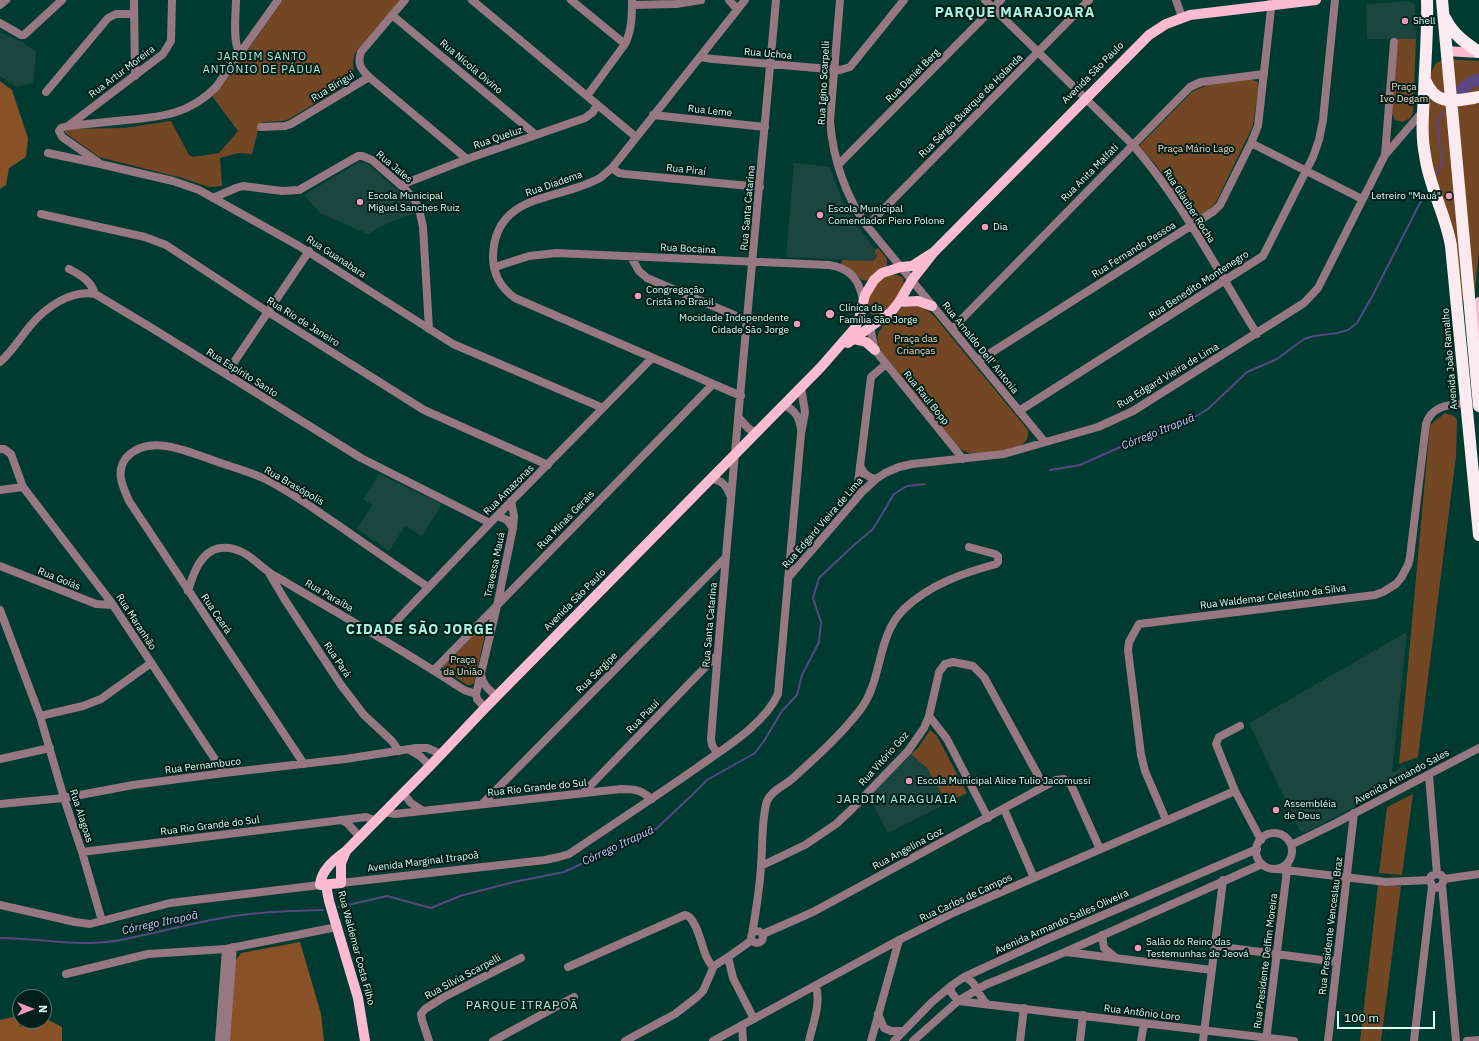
<!DOCTYPE html>
<html>
<head>
<meta charset="utf-8">
<style>
  body { margin:0 }
  #map { position:relative; width:1479px; height:1041px; overflow:hidden; background:#003b31; font-family:"IBM Plex Sans",sans-serif }
  canvas { display:block }
  .north { position:absolute; left:12px; top:989px; width:40px; height:40px; box-sizing:border-box; background:#021f19; border:1px solid #597870; border-radius:50%; rotate:90deg; font-size:11px; font-weight:700; line-height:16px; text-align:center; color:#dbfdf3 }
  .north::after { content:''; display:block; margin:auto; width:14px; height:18px; background:#ef9ab8; clip-path:polygon(50% 0,100% 100%,50% 72%,0 100%) }
  .scale { position:absolute; left:1337px; top:1011px; width:98px; height:18px; box-sizing:border-box; border:2px solid #dbfdf3; border-top:0; padding-left:5px; font-size:12px; line-height:14px; white-space:nowrap; color:#dbfdf3; -webkit-text-stroke:3px #021f19; paint-order:stroke }
</style>
</head>
<body>
<div id="map">
<canvas width="1479" height="1041"></canvas>
<div class="north">N</div>
<div class="scale">100 m</div>
</div>
<script>
const c = document.querySelector('canvas').getContext('2d');
c.lineJoin = 'round';
function paint(path, color) { c.fillStyle = color; c.fill(path, 'evenodd'); }
function stroke(path, color, width, dash) { c.strokeStyle = color; c.lineWidth = width; c.lineCap = dash ? 'butt' : 'round'; c.setLineDash(dash || []); c.stroke(path); }
function drawText(font, color, halo, rows, align = 'center') {
  c.font = font + ' "IBM Plex Sans",sans-serif'; c.lineWidth = 4; c.setLineDash([]); c.textBaseline = 'middle'; c.strokeStyle = halo; c.fillStyle = color; for (const [text, x, y, turn = 0] of rows) {
    c.save(); c.translate(x, y); c.rotate((+turn || 0) * Math.PI / 180); c.textAlign = isNaN(turn) ? turn : align; if (halo) c.strokeText(text, 0, 0); c.fillText(text, 0, 0); c.restore();
  }
}
paint(new Path2D(`
  M1409 1 1415 5 1416 39H1367L1366 4Z
  M0 32 22 42 36 52 33 83 16 87 0 76Z
  M359 162 367 163 382 176 405 197 414 207 416 213 390 222 368 234 320 213 304 195Z
  M794 163 830 167 842 200 854 221 876 251 877 257 873 261 786 257Z
  M379 474 442 504 422 536 405 526 389 551 357 529 372 505 363 499Z
  M1407 632 1392 773 1404 765 1411 777 1306 832 1300 831 1249 723Z
  M911 754 927 768 947 803 888 833 869 797Z`), '#1b463d');
paint(new Path2D(`
  M283 0H400L355 53 353 61 354 78 346 85 289 119C279 123 270 120 260 123L252 154 239 153 220 158 222 186 209 187 182 178 99 157 64 132 68 129 124 128 171 121 189 155 193 157 219 153 238 131 212 96 227 79Z
  M1398 39H1416L1413 113 1410 118 1403 122 1395 120 1392 113Z
  M1446 59 1479 61V251L1475 292 1461 301 1428 154 1427 80 1436 63Z
  M1251 79 1258 82 1259 86 1253 125 1251 130 1216 202 1211 208 1192 221 1156 165 1139 146 1193 91 1208 85Z
  M878 248 887 259V266L868 281 862 280 849 268 841 264 842 260 873 261 877 257 875 250Z
  M892 275H898L903 278 904 284 903 287C897 297 887 317 874 316 862 307 870 291 878 282 882 278 887 276 892 275Z
  M907 305C918 305 926 308 934 316L1028 430C1028 435 1028 439 1025 442 1016 451 985 454 973 454 968 453 963 451 959 448L881 351C879 346 877 341 878 335 880 326 898 309 907 305Z
  M1445 413 1454 416 1457 420 1456 456 1418 757 1399 764 1430 425Z
  M484 626 486 630 474 683 471 685H467L442 668 481 627Z
  M930 730 937 736 967 793 947 803 927 768 911 754 918 748Z
  M1413 794 1402 875 1379 873 1387 807Z
  M1378 885 1401 886 1381 1041H1360Z`), '#734724');
paint(new Path2D(`
  M0 81 12 90 28 138 26 157 9 168 6 185 0 189Z
  M300 942 321 1014 324 1041H228L234 963 241 953Z
  M18 1016 20 1027 33 1021H44V1018L62 1027V1041H0V1020Z`), '#895226');
stroke(new Path2D(`
  M1436 175 1441 166 1442 161 1437 123 1443 111
  M1050 470 1080 465 1147 435 1193 418 1208 409 1247 372 1277 359 1304 339 1314 336 1337 333 1348 330 1357 323 1374 293 1425 193
  M339 907 387 896 431 908 460 896 514 882 564 872 656 829 691 796 707 780 755 753 764 741 782 711 797 695 802 675 819 642 821 622 813 598 819 578 854 545 873 529 894 494 907 486 925 484
  M0 938C39 938 77 947 115 941 149 935 183 925 217 919 251 912 287 911 323 910`), '#594781', 2);
stroke(new Path2D(`
  M1458 93 1468 84 1479 79`), '#594781', 12);
stroke(new Path2D(`
  M134 0 135 76
  M236 0C236 13 232 43 240 53
  M472 0 636 137
  M571 0 625 44
  M729 0 737 9
  M840 0 830 121C833 158 845 195 867 226L1044 441
  M985 0 1133 145C1182 201 1217 270 1257 334
  M1176 0 1182 17
  M0 5 6 0
  M632 5 676 4 701 0
  M392 15 536 135
  M0 23 21 35H24L62 0
  M700 57 713 59 840 70 850 67 904 0
  M369 77 467 159
  M46 92 108 18 116 14H134
  M587 96 625 44C632 30 632 15 632 0
  M653 115 765 127
  M68 126 163 54 171 41 172 0
  M261 127 285 126 291 124 369 77C361 69 357 64 361 52L405 0
  M1251 143 1362 199
  M48 153 100 164 173 181 199 190 299 246 453 344 603 408
  M1385 155 1394 42
  M98 162 62 137 59 131 61 128 68 126C87 124 107 122 126 120 162 117 190 114 216 87L278 0
  M838 165 1001 0
  M612 168 619 173 625 174 760 187
  M401 185 467 159 585 118 593 112 597 105
  M213 198 236 188 243 186 282 191 299 190 358 156H362L372 160 405 189 414 199 419 209 423 227 429 329
  M41 214 145 237 166 245 268 312 424 410 548 465
  M867 226 1089 0
  M631 257 639 271 647 278 748 321
  M495 267 529 256 556 253 829 265C850 268 859 279 863 300
  M69 269C81 275 91 281 95 294
  M870 327 875 350 963 459
  M952 329 1190 87 1201 82 1264 74
  M978 361 1214 211 1220 205 1251 143 1258 126 1272 0
  M0 362C12 352 20 338 30 326 45 308 71 289 95 294L155 330 361 458 490 523
  M226 374 309 251
  M741 396 515 298C501 288 493 274 493 257 494 192 559 201 600 178 604 175 608 171 612 168L745 0
  M784 405C795 410 799 417 801 429
  M1019 411 1263 256 1313 157 1319 140 1323 120 1335 0
  M739 418 748 428 756 433
  M0 449H4L11 454 23 487 111 602 224 773
  M860 466C864 474 867 477 876 479
  M711 479C722 480 726 485 730 495
  M0 490 23 487
  M856 499 871 377 886 364
  M498 516 507 520 513 528
  M0 566 96 604 113 605
  M269 573 285 600 341 685 364 715 392 741 399 751
  M788 578 863 491 876 479 885 473 899 467 912 464 1004 454 1098 427 1133 411 1304 303 1318 288 1385 155 1423 111
  M188 591C193 574 201 550 221 548 228 547 236 549 242 552 252 557 259 565 269 572 274 576 281 579 287 583 346 618 406 652 464 690L476 694
  M0 610 40 716 64 798 82 852 102 921
  M381 637 490 523 652 358
  M434 670 713 384
  M481 675C483 685 489 690 496 696
  M485 708 477 699 476 694 497 606 513 528 514 516 511 501
  M40 716 83 706 101 699 151 663
  M929 716 947 739 988 818
  M1240 726 1219 737 1216 744 1235 791 1261 840
  M410 750 420 756 430 766
  M717 753 712 745 711 739C730 492 754 246 776 0
  M0 759 50 748
  M304 764 129 501C123 487 115 472 126 458 148 433 187 451 212 460 229 466 247 471 263 478 290 491 314 509 338 525 368 546 398 567 428 587
  M1429 775 1437 874
  M403 793 411 803 422 810
  M583 793 717 655
  M483 803 726 557
  M0 804 64 798 133 785 224 773 345 759 416 748H427L441 754
  M1004 809 1034 878
  M384 812 395 814 621 789C636 789 640 790 652 799
  M341 820 347 823 360 837
  M1166 820 1145 771 1141 755 1128 650 1129 642 1139 624 1375 595 1383 592 1396 584 1401 578 1408 565 1410 557 1426 424C1432 405 1449 405 1466 403
  M1256 851a18 18 0 1 1 36 0a18 18 0 1 1-36 0Z
  M1291 845 1336 823 1479 748
  M82 852 366 817 376 821
  M761 866 805 845 836 824 851 810 908 751 924 728 929 716 938 677 939 672 945 664 953 662 973 666 984 677 1044 786
  M1277 869 1386 882 1430 880
  M1444 879 1479 874
  M341 883 545 860 559 857 569 854C612 825 655 797 698 767 724 748 764 725 778 694L801 434 805 412 801 387
  M1442 885 1436 888 1432 886 1430 880 1431 876 1437 874 1441 875 1444 879 1442 885 1456 1041
  M0 905 75 922 90 924 170 903 320 885
  M751 937a6 6 0 1 1 12 0a6 6 0 1 1-12 0Z
  M752 934C756 911 760 888 761 865 763 844 761 821 767 801 771 791 784 786 792 779 815 758 840 736 860 710 883 681 876 636 904 609 929 585 963 573 996 564L998 562V556L995 554 969 547
  M763 934 813 912 1056 780 1064 779 1071 785 1100 849
  M1102 935 1104 948 1115 957
  M1215 946 1337 962
  M1066 952 1212 970
  M728 957 733 978 754 1019
  M568 967 685 915C696 916 702 947 706 956 708 960 710 964 713 967
  M66 974 148 954 226 949 337 927
  M964 977C978 982 976 994 987 1004
  M951 986V992L958 1001
  M958 1001 1294 1041
  M878 1014 884 1028 891 1031H903
  M742 1025 743 1041
  M219 1041 226 949
  M226 1041 233 947
  M429 1041 422 1020 421 1014 425 1009 444 997 521 958
  M493 1041 574 997
  M625 1041 675 1014 697 997 703 991 714 966 731 955 752 940
  M713 1041 899 940 955 912 1235 791
  M809 1041C813 1023 821 1005 816 986
  M871 1041 899 940
  M894 1041 932 1002 951 986 964 977 1045 940 1257 849
  M913 1041 958 1001 985 985 1063 953 1262 864
  M1020 1041 1024 1008
  M1080 1041 1083 1015
  M1141 1041 1144 1023
  M1203 1041 1223 880
  M1266 1041 1288 862
  M1328 1041 1354 813
  M1414 1041 1432 886
  M1467 1041 1479 1040`), '#977781', 8);
stroke(new Path2D(`
  M1446 51 1479 53
  M899 302 918 301 932 306
  M853 339 866 342 875 350
  M1478 341 1479 302
  M848 343 891 312 899 302 912 280 934 252 1149 35 1166 24 1190 15 1316 0
  M346 851 341 863V883L320 885C321 870 335 859 346 851L430 766 485 708 821 367 855 328 859 319 865 295 874 280 882 273 901 267 912 266 934 252
  M326 885 329 901 358 998 365 1041`), '#fcbbd1', 10);
stroke(new Path2D(`
  M1427 0C1428 32 1425 63 1424 94 1423 115 1421 135 1425 155 1429 187 1446 215 1451 246L1479 535
  M1442 0 1479 406
  M1445 18C1453 34 1464 42 1479 52
  M1425 80C1436 107 1455 101 1479 97`), '#fbebf0', 12);
for (const [x, y, r, color] of [
  [1405,21,4,"#ef9ab8"],
  [1449,196,4,"#ef9ab8"],
  [360,202,4,"#ef9ab8"],
  [820,215,4,"#ef9ab8"],
  [985,227,4,"#ef9ab8"],
  [638,296,4,"#ef9ab8"],
  [830,314,5,"#ef9ab8"],
  [797,324,4,"#ef9ab8"],
  [909,781,4,"#ef9ab8"],
  [1276,810,4,"#ef9ab8"],
  [1138,948,4,"#ef9ab8"]
]) { const dot = new Path2D(); dot.arc(x, y, r, 0, 2 * Math.PI); c.fillStyle = color; c.fill(dot); stroke(dot, '#021f19', 1.5); }
drawText('10px', '#dbfdf3', '#021f19', [
  ["Shell",1413,21],
  ["Escola Municipal",368,196],
  ["Miguel Sanches Ruiz",368,208],
  ["Letreiro \"Mauá\"",1441,196,"right"],
  ["Escola Municipal",828,209],
  ["Comendador Piero Polone",828,221],
  ["Dia",993,227],
  ["Congregação",646,290],
  ["Cristã no Brasil",646,302],
  ["Clínica da",839,308],
  ["Família São Jorge",839,320],
  ["Mocidade Independente",789,318,"right"],
  ["Cidade São Jorge",789,330,"right"],
  ["Escola Municipal Alice Tulio Jacomussi",917,781],
  ["Assembléia",1284,804],
  ["de Deus",1284,816],
  ["Salão do Reino das",1146,942],
  ["Testemunhas de Jeová",1146,954]
], 'left');
drawText('10px', '#dbfdf3', '#021f19', [
  ["Rua Uchoa",768,54,5],
  ["Rua Nícola Divino",471,67,40],
  ["Rua Artur Moreira",122,72,-37],
  ["Avenida São Paulo",1093,73,-45],
  ["Rua Daniel Berg",913,76,-45],
  ["Rua Igino Scarpelli",824,83,-87],
  ["Rua Birigui",333,87,-31],
  ["Rua Sérgio Buarque de Holanda",971,106,-45],
  ["Rua Leme",710,111,6],
  ["Rua Queluz",498,138,-19],
  ["Rua Jales",394,167,40],
  ["Rua Piraí",686,170,6],
  ["Rua Anita Malfati",1090,173,-45],
  ["Rua Diadema",554,184,-19],
  ["Rua Glauber Rocha",1189,206,57],
  ["Rua Santa Catarina",748,208,-85],
  ["Rua Bocaina",688,249,3],
  ["Rua Fernando Pessoa",1134,250,-32],
  ["Rua Guanabara",336,257,33],
  ["Rua Benedito Montenegro",1199,285,-33],
  ["Rua Rio de Janeiro",303,322,32],
  ["Rua Arnaldo Dell' Antonia",980,348,51],
  ["Avenida João Ramalho",1450,359,-95],
  ["Rua Espírito Santo",242,373,32],
  ["Rua Edgard Vieira de Lima",1168,376,-31],
  ["Rua Raul Bopp",926,398,51],
  ["Rua Brasópolis",294,486,30],
  ["Rua Amazonas",509,490,-45],
  ["Rua Minas Gerais",566,520,-46],
  ["Rua Edgard Vieira de Lima",823,523,-49],
  ["Travessa Mauá",495,565,-78],
  ["Rua Goiás",59,579,22],
  ["Rua Paraíba",329,596,30],
  ["Rua Waldemar Celestino da Silva",1273,597,-7],
  ["Avenida São Paulo",575,600,-45],
  ["Rua Ceará",216,614,56],
  ["Rua Maranhão",136,622,57],
  ["Rua Santa Catarina",710,625,-85],
  ["Rua Pará",337,660,56],
  ["Rua Sergipe",597,673,-45],
  ["Rua Piauí",643,717,-46],
  ["Rua Vitório Goz",884,759,-48],
  ["Rua Pernambuco",203,766,-7],
  ["Avenida Armando Sales",1402,777,-28],
  ["Rua Rio Grande do Sul",537,788,-6],
  ["Rua Alagoas",81,816,72],
  ["Rua Rio Grande do Sul",210,826,-7],
  ["Rua Angelina Goz",908,849,-28],
  ["Avenida Marginal Itrapoã",423,862,-7],
  ["Rua Carlos de Campos",966,898,-25],
  ["Avenida Armando Salles Oliveira",1062,922,-24],
  ["Rua Presidente Venceslau Braz",1331,926,-83],
  ["Rua Waldemar Costa Filho",356,948,75],
  ["Rua Presidente Delfim Moreira",1266,961,-83],
  ["Rua Sílvia Scarpelli",463,977,-28],
  ["Rua Antônio Loro",1142,1013,7]
]);
drawText('10px', '#fad8c0', '#021f19', [
  ["Praça",1404,87],
  ["Ivo Degam",1404,99],
  ["Praça Mário Lago",1196,149],
  ["Praça das",916,339],
  ["Crianças",916,351],
  ["Praça",463,660],
  ["da União",463,672]
]);
c.letterSpacing = '1px';
drawText('11px', '#abf1df', '#021f19', [
  ["JARDIM SANTO",262,57],
  ["ANTÔNIO DE PÁDUA",262,70]
]);
c.letterSpacing = '0px';
drawText('italic 11px', '#d6c8fd', '#021f19', [
  ["Córrego Itrapuã",1158,432,-22],
  ["Córrego Itrapuã",618,846,-25],
  ["Córrego Itrapoã",160,923,-12]
]);
c.letterSpacing = '1px';
drawText('12px', '#abf1df', '#021f19', [
  ["JARDIM ARAGUAIA",897,800],
  ["PARQUE ITRAPOÃ",522,1006]
]);
c.letterSpacing = '0px';
c.letterSpacing = '1px';
drawText('bold 14px', '#abf1df', '#021f19', [
  ["PARQUE MARAJOARA",1015,13],
  ["CIDADE SÃO JORGE",420,630]
]);
c.letterSpacing = '0px';
</script>
</body>
</html>
